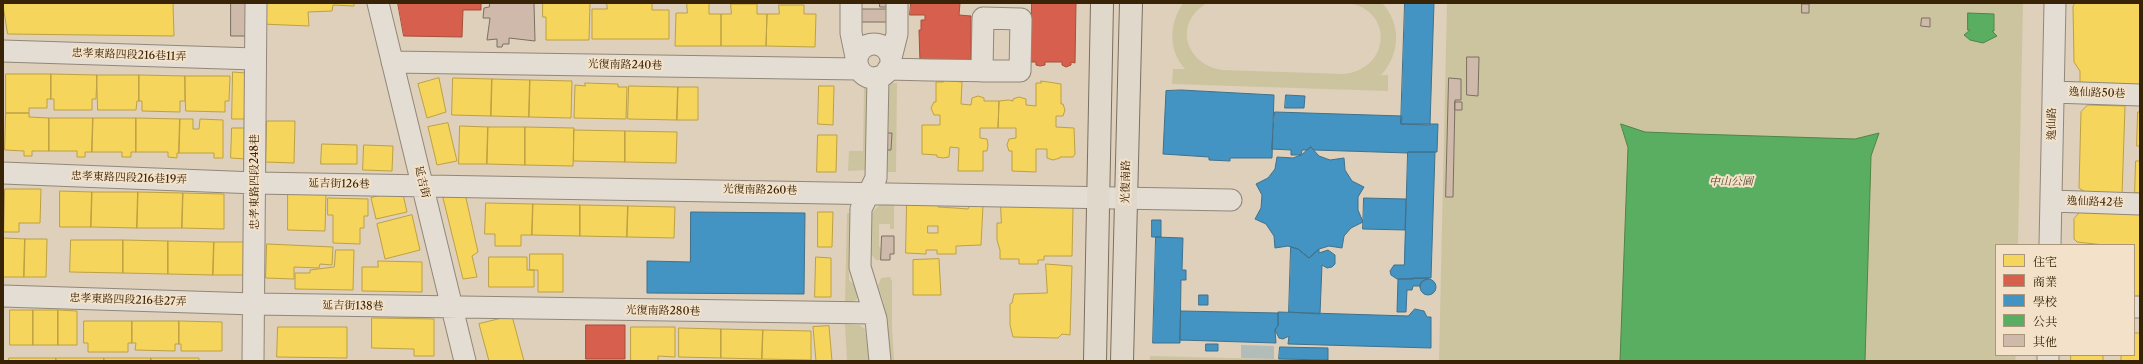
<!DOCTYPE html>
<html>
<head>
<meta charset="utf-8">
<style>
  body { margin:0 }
  #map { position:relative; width:2143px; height:364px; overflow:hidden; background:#ded0bb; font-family:"Libre Caslon Text","Noto Serif TC",serif }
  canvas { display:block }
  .frame { position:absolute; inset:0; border:4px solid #392306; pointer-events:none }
  .legend { position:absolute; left:1995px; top:244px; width:140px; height:112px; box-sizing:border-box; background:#f3e2c9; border:1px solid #a9967b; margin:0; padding:5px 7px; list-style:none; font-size:12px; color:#392306 }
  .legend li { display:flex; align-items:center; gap:8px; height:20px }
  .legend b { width:20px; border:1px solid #a9967b }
</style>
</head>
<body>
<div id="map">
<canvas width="2143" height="364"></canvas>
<div class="frame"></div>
<ul class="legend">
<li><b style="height:11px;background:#f6d55c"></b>住宅</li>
<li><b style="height:11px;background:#d6604d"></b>商業</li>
<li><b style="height:11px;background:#4393c3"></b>學校</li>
<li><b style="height:11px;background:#5aae61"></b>公共</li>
<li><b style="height:11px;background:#cfb9ab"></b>其他</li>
</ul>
</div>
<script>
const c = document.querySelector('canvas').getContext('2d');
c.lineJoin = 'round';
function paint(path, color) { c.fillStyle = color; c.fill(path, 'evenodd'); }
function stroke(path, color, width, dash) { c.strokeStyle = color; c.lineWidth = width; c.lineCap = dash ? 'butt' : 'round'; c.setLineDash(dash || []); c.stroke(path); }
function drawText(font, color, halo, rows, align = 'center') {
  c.font = font + ' "Libre Caslon Text","Noto Serif TC",serif'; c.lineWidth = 4; c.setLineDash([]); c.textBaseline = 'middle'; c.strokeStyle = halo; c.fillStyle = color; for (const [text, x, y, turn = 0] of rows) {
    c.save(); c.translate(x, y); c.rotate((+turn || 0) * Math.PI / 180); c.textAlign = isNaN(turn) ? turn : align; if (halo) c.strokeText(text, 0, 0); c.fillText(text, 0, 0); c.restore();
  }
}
paint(new Path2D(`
  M1183 3H1207C1173 23 1185 64 1222 70L1344 74C1391 69 1394 9 1347 3H1382C1402 24 1400 55 1381 75H1388V91L1172 84 1173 69H1185C1168 50 1169 24 1183 3Z
  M1447 3H2023L2018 245H1996V355H2016L2015 361H1439Z
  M887 83H897L896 172H886Z
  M866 85 868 87 867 170 848 171 849 151H863L864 86Z
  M885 203H894V229H890V224H879V247L882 248 881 260H876L870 253C870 236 864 209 885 203Z
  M847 213H850L849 280C856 286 858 289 857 299L852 303 845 304Z
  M890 277 892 281V329L894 361H890C888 336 888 310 878 286L881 278Z
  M845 324 859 325 865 329 870 361H847Z
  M1150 356 1350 361H1150Z`), '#ccc49e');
paint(new Path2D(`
  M1241 345 1274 346V359L1241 358Z`), '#b2bcb8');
const homes = new Path2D(`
  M3 3H173L174 36 8 34Z
  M261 3H354V6L333 5 332 11 308 12 309 26 261 24Z
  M543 3H590L589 40H546V17H543Z
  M607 3H652V10H669V39H592V9H607Z
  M687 3H709V14H721V46H675L676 13H687Z
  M2076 3H2140V85L2080 84V71L2074 62 2073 6Z
  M731 4H757V14H767L766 46H721V14H731Z
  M779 5H804V14H816L815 47 766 46 767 14H779Z
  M233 72 246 73 245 119H232Z
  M6 74H51V99H47V108H29V113H6Z
  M51 74 97 75 96 99H92V110H54V99H51Z
  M97 75H139V101H137L136 110H98Z
  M139 75 185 76V101H180V112L142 111V101H139Z
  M185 76H230L229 101H225V112L186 111Z
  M439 78 446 112 427 118 418 84Z
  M453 78 492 79 491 116 452 115Z
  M492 79 530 80 529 117 491 116Z
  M530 80 572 81 571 118 529 117Z
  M943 80 962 82 961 104 971 105 972 98 978 96 984 98V101H999L998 128H980V138L987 139 988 145 987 151H983V171H958L959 148 950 147 949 157 943 158 937 157V155L922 154V125H940V115H934L931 108 934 102H936V82H943Z
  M1041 81 1061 84V104H1063L1065 110 1063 116H1056V127L1074 128 1075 154 1073 157H1060V158L1053 160 1047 158V149H1036V172L1012 171V151H1009L1007 145 1009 139 1016 138V128H998L999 101 1009 100 1013 101V99L1019 97 1026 99V105L1036 106V83H1041Z
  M585 83 618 84V87H627L626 119 574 118 575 85 585 86Z
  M629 86 678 87 677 120 628 119Z
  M819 86H834L833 125 818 124Z
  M678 87H698V120H677Z
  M2088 105 2125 106 2122 195 2088 194 2079 188 2081 112Z
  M2138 112H2140V146H2137Z
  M6 113H29V117L49 118V151H32V156H24V151L5 150Z
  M49 118H93L92 152H85V157H77V151H49Z
  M93 118H136V152H131V157H122V152H92Z
  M136 118 180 119 179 153H177V158L168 157V152H136Z
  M180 119H193V129H199L200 119 223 120V158H214V153H179Z
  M267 121H295L294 163 266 162Z
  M448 123 457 161 437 165 428 127Z
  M460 126 488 127 487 164H459Z
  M488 127H525V165L487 164Z
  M525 127 574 128 573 166 525 165Z
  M232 128H246V159L231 158Z
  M574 130 625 131V162L574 161Z
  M625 131 677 132 676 163 625 162Z
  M818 135H837L836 172H817Z
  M322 144 357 145V164H321Z
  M364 145 393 146 392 171 363 170Z
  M2136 161H2140V193H2135Z
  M5 189H41L40 223H19V232H4Z
  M402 190 407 212 376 219 371 198Z
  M60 191 92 192 91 227H60Z
  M92 192H138L137 228 91 227Z
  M138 192 183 193 182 228H137Z
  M288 192H326L325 231 288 230Z
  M183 193 224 194V229L182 228Z
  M459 193 466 198 478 252 472 256 477 277 463 279 443 198Z
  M328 198 368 199V216H364V228H360V244L333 243V215H328Z
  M486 203 533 204 532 235H521V246H495V234H485Z
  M907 203 938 204V207L955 208 968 209 970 205H983L981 245 956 246V254H937V250H926V254L906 253ZM928 226H938V233H928Z
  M533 204 580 205V236L532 235Z
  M580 205 628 206 627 237 580 236Z
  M628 206 675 207 674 238 627 237Z
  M1001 206 1073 207 1072 256H1044V260H1038V264H1019V259H1000V250L997 240V223H1001Z
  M818 212H833L832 247H818Z
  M2080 212 2140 214V299H2134V245H2104L2077 242 2074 239V219Z
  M412 215 420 250 385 259 377 224Z
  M3 238 25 239 24 277H3Z
  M25 239H47L46 277H24Z
  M71 240H123V273L70 272Z
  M123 240 168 241V274L123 273Z
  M168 241 214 242 213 275 168 274Z
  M214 242H245V275H213Z
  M267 244 333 247 332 265 320 264 319 268 294 267V279L266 278Z
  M336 250H354L353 290 295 289V273H310V270L334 267Z
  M530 254H563V292H538V270H530Z
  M489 257H527V270H534V287H489Z
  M816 257 831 258V297H815Z
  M939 259 941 295H913V260Z
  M378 261 422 262V292L362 291V267H378Z
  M1046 264 1072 266 1070 335 1062 334 1058 338 1013 337 1010 325V304L1012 303 1014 294 1047 293Z
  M10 310H33V345H10Z
  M33 310H58V345H33Z
  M58 310 77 311V345H58Z
  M512 316 524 361H489L479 324Z
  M372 318 434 319V356H414V349L372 348Z
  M84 321H132V343H128V352H88V343H84Z
  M132 321H179V344H175V351L135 350 136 343H132Z
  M179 321 222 322V351H181V344H179Z
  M829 326 832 361H816L813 327Z
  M278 327H347V358L277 357Z
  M631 327H675V357L658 356V361H631Z
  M679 328 721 329V358L679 357Z
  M721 329 763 330 762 359 721 358Z
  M763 330 811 331V360L762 359Z
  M2134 333H2140V361H2121V355H2134Z
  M2071 355H2103V361H2071Z
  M9 358H56V361H9Z
  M56 358H104V361H56Z
  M104 358H151V361H104Z
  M151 358H199V361H151Z`);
paint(homes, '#f6d55c');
stroke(homes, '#bda042', 1);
const shops = new Path2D(`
  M398 3H481V10H463L462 37 404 36Z
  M911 3H960L959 15 971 16V61L920 62 919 30H921V20H925V15H910Z
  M1032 3H1076L1075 63 1071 62V65L1066 67 1062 65V62H1045V65L1040 66 1036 65V62H1031Z
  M586 325H625V359H586Z`);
paint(shops, '#d6604d');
stroke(shops, '#a74e38', 1);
const schools = new Path2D(`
  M1405 3H1434L1430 125 1401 124Z
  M1181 90 1274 95 1272 158H1230V161L1209 160V157L1163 154 1166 91Z
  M1286 95 1305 96 1304 108H1285Z
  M1275 112 1402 116 1401 124H1438L1437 152H1408V153L1314 150 1311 147 1307 150H1302L1301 155H1291V150L1272 149Z
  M1311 147 1319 156 1330 160 1344 158 1345 170 1352 181 1364 187 1358 197V210L1363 222 1351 228 1344 236 1342 248 1329 246 1319 249 1309 258 1298 249 1288 246 1275 248 1274 236 1266 224 1255 219 1261 208 1262 195 1256 184 1268 178 1275 169 1277 157 1293 158 1301 155Z
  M1408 152H1435L1431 278 1397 279 1391 275 1390 271 1394 265H1404Z
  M1364 198 1406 199 1405 230 1363 229Z
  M691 212 805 213 804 294 647 293V261L690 262Z
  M1152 220H1161V237H1152Z
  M1156 237 1183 238 1182 270H1186V280H1181L1180 343H1153Z
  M1291 247 1298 249 1309 258 1319 249V253L1328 250 1335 255V264L1332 267 1327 268 1322 265 1320 314 1289 312Z
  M1413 278H1429L1421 282 1420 286H1413L1412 290H1407L1406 312H1397L1398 279H1413Z
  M1420 287a8 8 0 1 1 16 0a8 8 0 1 1-16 0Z
  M1199 295H1208V305H1199Z
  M1415 309 1424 311 1427 317H1431V348L1288 344 1289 336 1283 339 1279 338 1275 330 1278 325V312L1408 316Z
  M1181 311 1278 313V325L1275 330 1276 343 1180 340Z
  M1206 344H1218V351H1206Z
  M1280 347 1328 348V360L1279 359Z`);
paint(schools, '#4393c3');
stroke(schools, '#40718a', 1);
const public = new Path2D(`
  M1968 13 1994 14V31H1992L1997 36 1983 43 1970 40 1964 35 1970 30H1968Z
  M1621 124 1645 132 1695 134 1855 139 1879 133 1871 156 1865 361H1620L1628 148Z`);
paint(public, '#5aae61');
stroke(public, '#508446', 1);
const building = new Path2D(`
  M231 3H246V36H231Z
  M490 3H534L535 41 509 38V44H503L502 47H497V39L487 40 490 18H483L484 8 489 7Z
  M880 3H891V7H880Z
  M1802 4H1809V13H1802Z
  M859 9H891V22H859Z
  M1922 18H1930V27L1921 26Z
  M1467 57H1479L1478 96 1467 95Z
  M1449 78 1461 79V100H1455L1453 197H1446Z
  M1455 102H1462V110H1455Z
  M888 133H892L891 150H888Z
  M882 236H894V254H890V260H881Z`);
paint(building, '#cfb9ab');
stroke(building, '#7a7061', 1);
const minor = new Path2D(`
  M378 3 465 361
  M851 3V33L856 57
  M857 61a17 17 0 1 1 34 0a17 17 0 1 1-34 0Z
  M3 51 255 59
  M891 58 897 34V3
  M392 62 858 69
  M888 69C932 70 976 71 1020 71L1021 19 983 18 982 71
  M878 77 876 178 861 209 860 267 876 319 880 361
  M2053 92 2140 95
  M3 173 256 183 1231 200
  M2051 201 2140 204
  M2050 245 2055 3
  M3 296 254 304 874 313
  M2134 307H2140
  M253 361 256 3
  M2048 361V355`);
const major = new Path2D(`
  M1095 361 1102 3
  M1122 361 1131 3`);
stroke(minor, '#928778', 23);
stroke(major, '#7a7061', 24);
stroke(minor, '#e4ddd3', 21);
stroke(major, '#e0d8cb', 22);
drawText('11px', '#392306', '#f3e2c9', [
  ["忠孝東路四段216巷11弄",129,55,2],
  ["光復南路240巷",625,65,1],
  ["逸仙路50巷",2097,93,2],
  ["逸仙路",2052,124,-89],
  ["忠孝東路四段216巷19弄",129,178,2],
  ["忠孝東路四段248巷",255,182,-90],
  ["延吉街",422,182,76],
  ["光復南路",1126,182,-89],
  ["延吉街126巷",339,184,1],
  ["光復南路260巷",760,190,1],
  ["逸仙路42巷",2095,202,2],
  ["忠孝東路四段216巷27弄",128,300,2],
  ["延吉街138巷",353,306,1],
  ["光復南路280巷",663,311,1]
]);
drawText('italic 11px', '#5a4926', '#f3e2c9', [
  ["中山公園",1731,182]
]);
</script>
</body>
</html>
